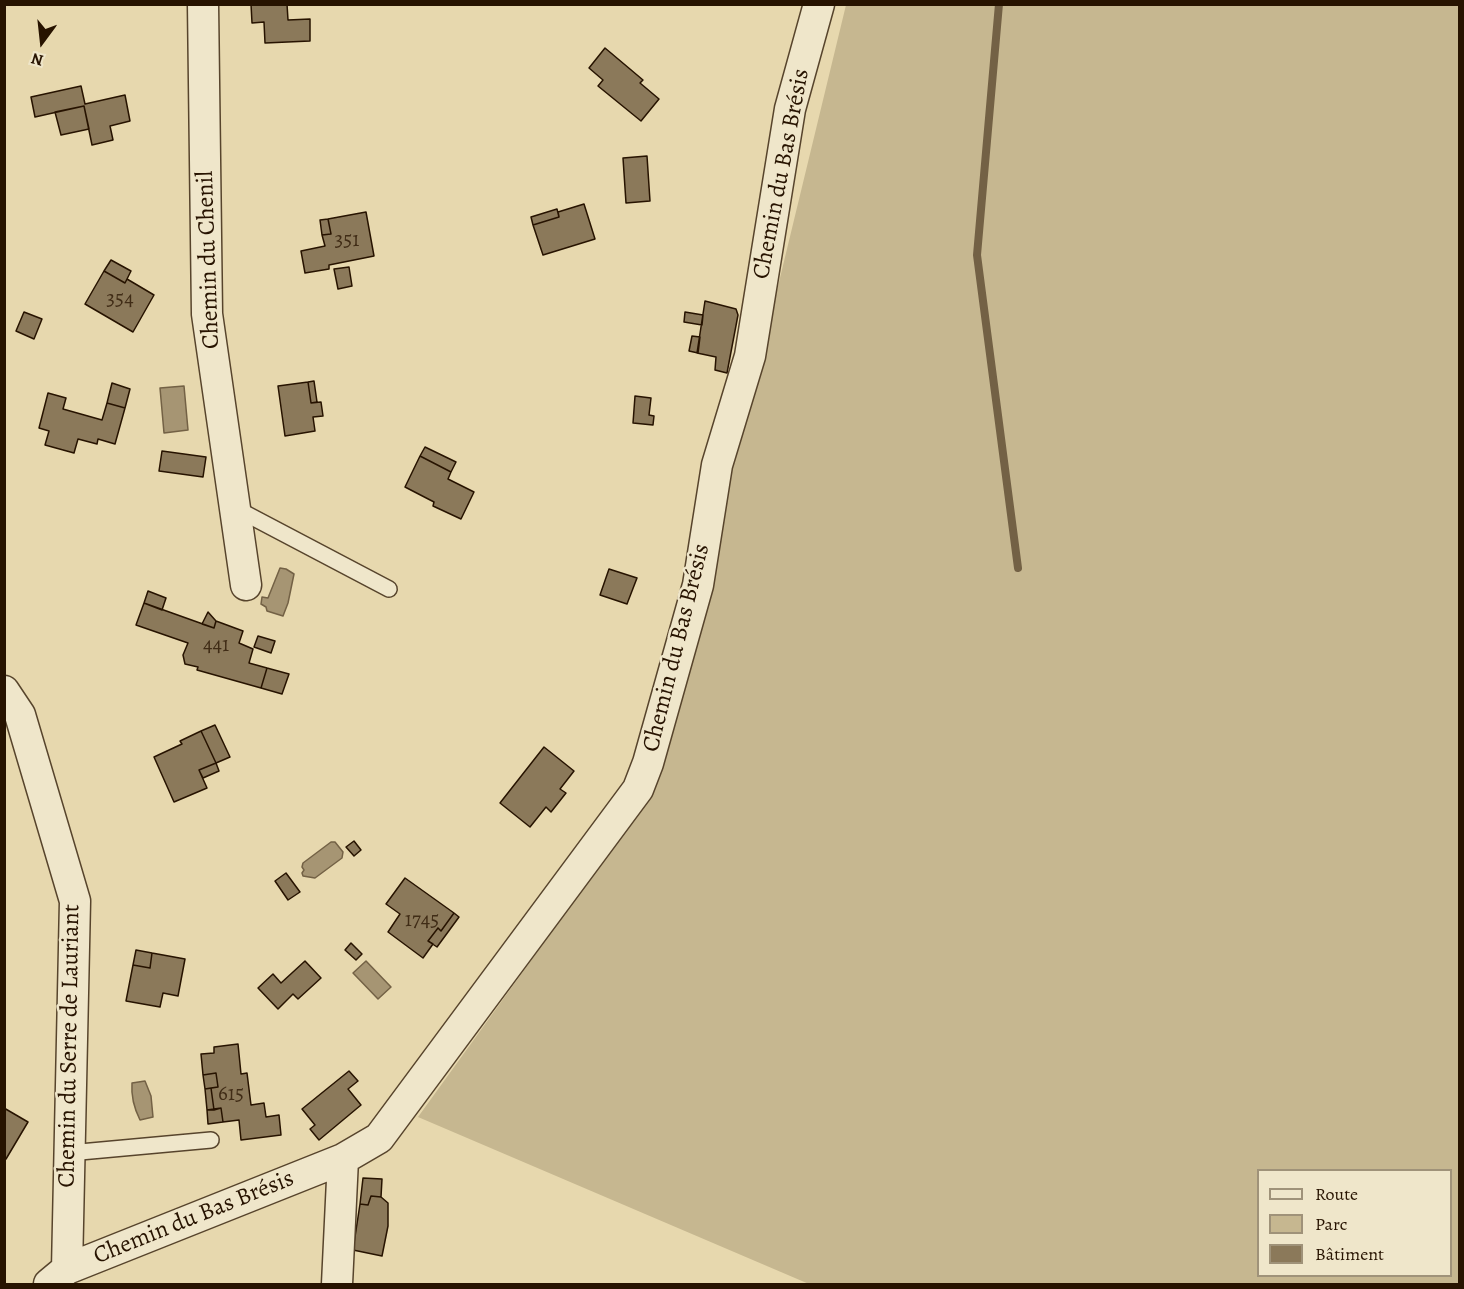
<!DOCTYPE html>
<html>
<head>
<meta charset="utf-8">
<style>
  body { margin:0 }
  #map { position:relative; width:1464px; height:1289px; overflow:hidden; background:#e7d8ae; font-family:Alegreya,serif }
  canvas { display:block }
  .frame { position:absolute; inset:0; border:6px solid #271300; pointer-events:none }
  .legend { position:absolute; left:1257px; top:1169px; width:195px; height:108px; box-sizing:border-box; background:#efe6ca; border:2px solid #9f9279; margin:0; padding:8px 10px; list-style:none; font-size:18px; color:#271300 }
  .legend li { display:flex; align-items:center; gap:12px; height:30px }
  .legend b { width:30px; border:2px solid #9f9279 }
  .north { position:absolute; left:12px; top:12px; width:60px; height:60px; -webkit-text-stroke:4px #efe6ca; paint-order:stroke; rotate:195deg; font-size:16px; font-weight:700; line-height:24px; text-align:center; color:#271300 }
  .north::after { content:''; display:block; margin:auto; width:21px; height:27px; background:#271300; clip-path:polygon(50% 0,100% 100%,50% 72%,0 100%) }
</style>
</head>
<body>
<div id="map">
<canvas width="1464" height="1289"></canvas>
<div class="frame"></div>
<ul class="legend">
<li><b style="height:8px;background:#efe6ca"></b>Route</li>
<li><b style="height:16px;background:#c6b790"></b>Parc</li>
<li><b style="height:16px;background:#8b795a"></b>Bâtiment</li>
</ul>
<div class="north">N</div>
</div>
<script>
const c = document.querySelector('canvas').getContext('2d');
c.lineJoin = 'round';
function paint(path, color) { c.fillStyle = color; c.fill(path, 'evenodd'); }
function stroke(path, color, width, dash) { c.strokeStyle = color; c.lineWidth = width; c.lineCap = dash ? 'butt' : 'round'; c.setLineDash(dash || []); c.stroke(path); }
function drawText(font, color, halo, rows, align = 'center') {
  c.font = font + ' Alegreya,serif'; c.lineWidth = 5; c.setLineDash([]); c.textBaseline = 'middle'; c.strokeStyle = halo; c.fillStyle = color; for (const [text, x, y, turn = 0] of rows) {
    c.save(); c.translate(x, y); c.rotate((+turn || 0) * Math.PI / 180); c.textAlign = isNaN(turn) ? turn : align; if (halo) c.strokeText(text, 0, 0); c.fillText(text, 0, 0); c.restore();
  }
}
paint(new Path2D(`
  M846 5H1459V1284H809L418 1117 639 811 764 344ZM1258 1170H1450V1276H1258Z`), '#c6b790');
const water = new Path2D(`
  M184 386 188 430 164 433 160 388Z
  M280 568 286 569 294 574 288 603 283 616 267 611 266 607 261 604 262 597 268 598Z
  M331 842H335L343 852 342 858 315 878 303 876 302 873 304 870 302 867 303 863Z
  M366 961 391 987 378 999 353 973Z
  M145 1081 151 1096 153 1117 140 1120C134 1108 131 1096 132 1083Z`);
paint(water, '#a69573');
stroke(water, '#736145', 1.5);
stroke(new Path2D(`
  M999 4 977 255 1018 568`), '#736145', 8);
const building = new Path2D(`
  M287 4 288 20 310 19V41L265 43 264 22 252 23 251 4Z
  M605 48 643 80 640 83 659 99 641 121 598 86 603 80 589 68Z
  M81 86 85 104 125 95 130 121 110 126 113 140 92 145 84 106 35 117 31 97Z
  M84 106 89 129 61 135 55 112Z
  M647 156 650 201 626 203 623 158Z
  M584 204 595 239 543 255 533 225 559 217 558 212Z
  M557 209 559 217 533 225 531 217Z
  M366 212 374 256 329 265V269L305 273 301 251 325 246 322 235 331 234 328 219Z
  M328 219 331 234 322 235 320 220Z
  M111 260 131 271 125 283 104 271Z
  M349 267 352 286 338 289 334 269Z
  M104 271 125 283 127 279 154 295 133 332 85 304Z
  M705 301 736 309 738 315 727 373 715 370 716 357 697 353Z
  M24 312 42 319 34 339 16 331Z
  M685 312 703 315 702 325 684 322Z
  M692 336 700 337 698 353 689 351Z
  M314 381 317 402 311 403 308 382Z
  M308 382 311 403 321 402 323 416 313 417 315 431 285 436 278 386Z
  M112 383 130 389 125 408 107 403Z
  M48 393 66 398 63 409 102 420 107 403 125 408 115 444 98 439 97 444 78 439 74 453 45 445 49 431 39 428Z
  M635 396 651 398 649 415 654 416 653 425 633 423Z
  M425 447 456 462 451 472 420 456Z
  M162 451 206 457 203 477 159 471Z
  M420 456 451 472 448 479 474 492 461 519 433 506 434 502 405 487Z
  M609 569 637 578 627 604 600 595Z
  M148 591 166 598 162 610 144 603Z
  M144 603 214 628 216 621 243 631 239 643 253 649 249 663 267 668 261 688 197 670 198 667 185 664 183 655 188 643 136 625Z
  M208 612 216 621 214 628 202 624Z
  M258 636 275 641 271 653 254 647Z
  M267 668 289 674 282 694 261 688Z
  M215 725 230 757 216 763 201 731Z
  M201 731 216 763 199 770 207 788 174 802 154 757 182 744 180 741Z
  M544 747 574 771 560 789 566 793 551 812 546 807 530 827 500 803Z
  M216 763 219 771 203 778 199 770Z
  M354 841 361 850 354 856 346 847Z
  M286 873 300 892 288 900 275 881Z
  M405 878 454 913 441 931 438 928 428 941 433 944 423 958 388 932 400 914 386 904Z
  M454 913 459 917 437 947 428 941 438 928 441 931Z
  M351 943 362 954 356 960 345 950Z
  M136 950 152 953 150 968 133 965Z
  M152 953 185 959 178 996 163 993 160 1007 126 1001 133 965 150 968Z
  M305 961 321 978 298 999 293 994 278 1009 258 988 273 974 281 983Z
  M238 1044 241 1074 247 1073 251 1105 264 1103 266 1117 279 1115 281 1135 241 1140 239 1120 223 1122 221 1108 214 1110 211 1088 218 1087 216 1073 203 1075 201 1054 214 1053V1047Z
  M349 1071 358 1081 348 1089 361 1105 319 1140 310 1129 315 1125 302 1109Z
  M216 1073 218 1087 205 1089 203 1075Z
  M211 1088 214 1110H207L205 1089Z
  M4 1108 28 1122 6 1159 4 1158Z
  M221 1108 223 1122 208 1124 207 1110Z
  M363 1178 382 1179 381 1197 371 1196 368 1205 360 1204Z
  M371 1196 381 1197 388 1203V1226L382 1256 353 1250 360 1204 368 1205Z`);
paint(building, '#8b795a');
stroke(building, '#271300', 1.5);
const lane = new Path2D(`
  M235 508 389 589
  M69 1153 211 1140`);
const street = new Path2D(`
  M203 4 207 314 246 585
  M4 691 20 715 75 901 67 1269
  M49 1284 67 1269 343 1159 379 1138 638 789 648 763 698 585 717 465 750 356 790 109 819 4
  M337 1284 343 1159`);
stroke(lane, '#57442c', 18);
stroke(street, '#57442c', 33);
stroke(lane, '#efe6ca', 15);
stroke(street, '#efe6ca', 30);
drawText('21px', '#402c16', null, [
  ["351",347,241],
  ["354",120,300],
  ["441",216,646],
  ["1745",422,921],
  ["615",231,1095]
]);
drawText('24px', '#271300', '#efe6ca', [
  ["Chemin du Bas Brésis",782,174,-79],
  ["Chemin du Chenil",209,260,-92],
  ["Chemin du Bas Brésis",677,648,-76],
  ["Chemin du Serre de Lauriant",70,1046,-89],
  ["Chemin du Bas Brésis",194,1218,-22]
]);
</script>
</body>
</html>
